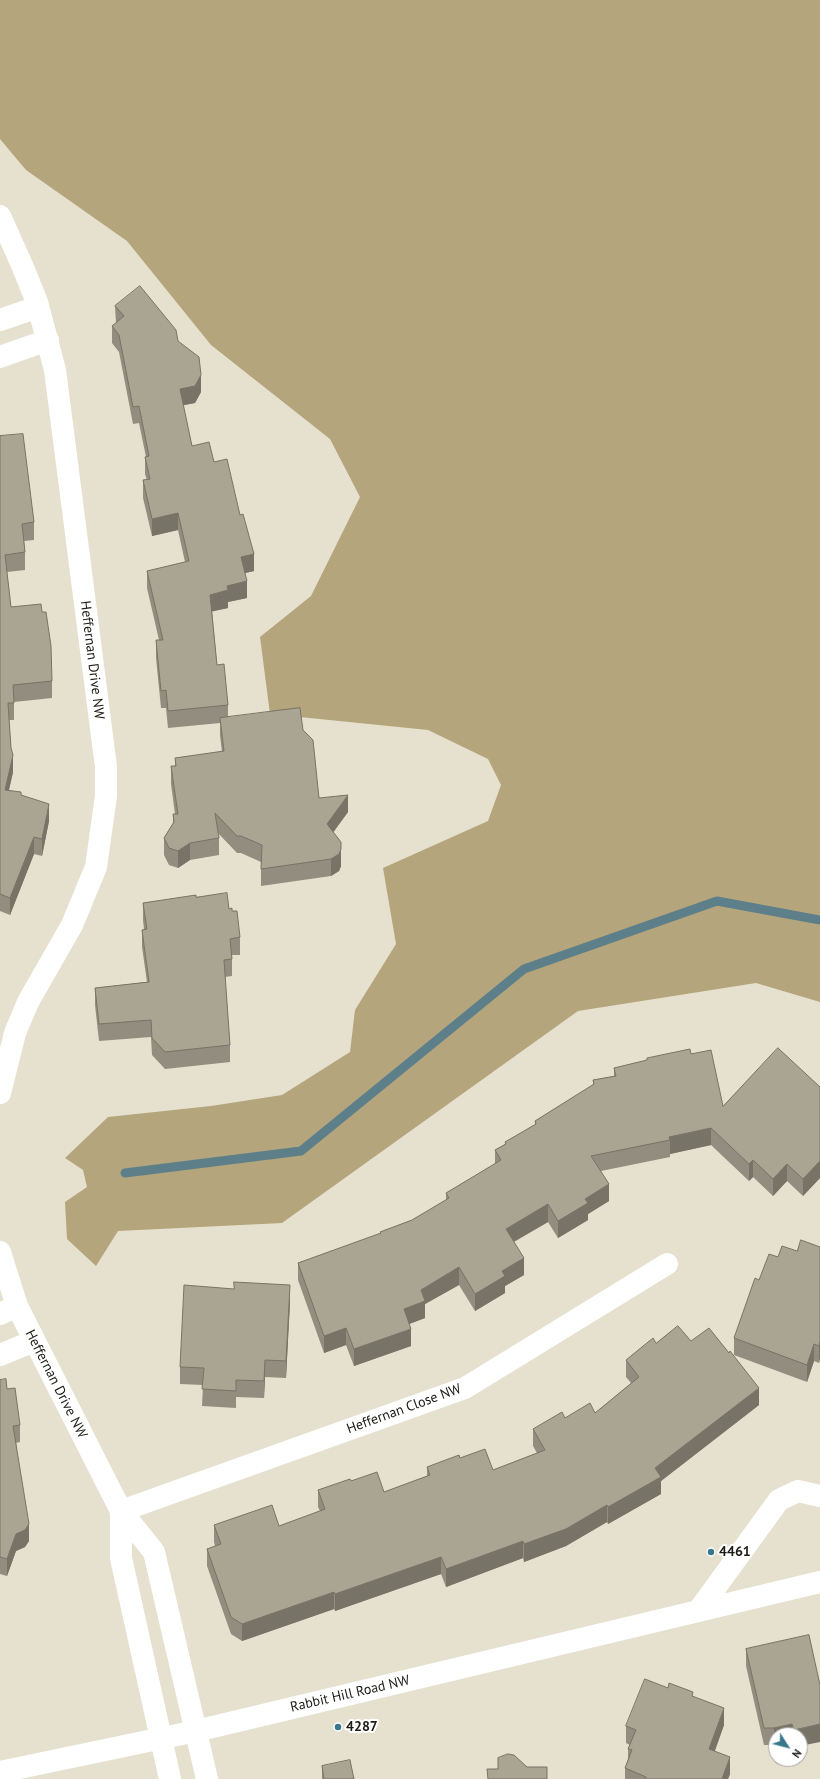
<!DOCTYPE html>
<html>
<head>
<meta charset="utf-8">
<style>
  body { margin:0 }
  #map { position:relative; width:820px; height:1779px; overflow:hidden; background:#e6e0ce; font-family:"PT Sans",sans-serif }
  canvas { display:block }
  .north { position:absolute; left:768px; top:1727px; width:40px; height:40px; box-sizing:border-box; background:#fff; border:1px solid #a4a3a1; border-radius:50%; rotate:126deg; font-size:11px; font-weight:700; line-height:16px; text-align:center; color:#1c1a13 }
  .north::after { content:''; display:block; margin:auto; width:14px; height:18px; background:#39788c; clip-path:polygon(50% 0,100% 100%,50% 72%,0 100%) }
</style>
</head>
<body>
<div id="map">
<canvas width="820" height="1779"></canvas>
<div class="north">N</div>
</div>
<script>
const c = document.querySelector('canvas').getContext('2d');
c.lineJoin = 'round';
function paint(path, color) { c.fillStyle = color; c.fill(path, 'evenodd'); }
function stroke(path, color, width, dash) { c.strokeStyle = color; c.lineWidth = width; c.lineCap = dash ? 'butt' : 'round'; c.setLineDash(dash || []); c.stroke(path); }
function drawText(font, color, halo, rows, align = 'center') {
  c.font = font + ' "PT Sans",sans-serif'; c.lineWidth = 4; c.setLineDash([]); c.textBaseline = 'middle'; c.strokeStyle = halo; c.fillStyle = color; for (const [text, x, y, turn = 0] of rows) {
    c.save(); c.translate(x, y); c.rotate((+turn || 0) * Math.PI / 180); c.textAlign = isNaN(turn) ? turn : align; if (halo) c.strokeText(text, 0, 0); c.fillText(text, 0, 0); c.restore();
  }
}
paint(new Path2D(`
  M0 0H820V1002L756 983 578 1011 282 1223 118 1231 96 1266 67 1239 65 1202 87 1187 83 1170 65 1158 108 1117 211 1106 282 1095 350 1052 355 1010 396 944 383 868 488 821 501 785 488 759 428 730 270 714 260 637 311 596 360 497 330 439 211 345 127 241 26 170 0 139Z`), '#b4a57c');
stroke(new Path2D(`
  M125 1173 301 1151 524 969 717 901 820 920`), '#5c7f89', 9);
stroke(new Path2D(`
  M0 216 22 265 37 302 55 370 106 767V796L96 867 72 925 28 1002 15 1033 0 1093
  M0 320 38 307
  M0 357 48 340
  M0 1252 17 1306 121 1511 154 1552 207 1779
  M0 1314 17 1306
  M0 1355 34 1341
  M121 1511 465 1388 667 1264
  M121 1511V1558L170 1779
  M699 1610 779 1500 798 1491 820 1496`), '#fff', 22);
stroke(new Path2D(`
  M0 1772 196 1731 820 1582`), '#fff', 22);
paint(new Path2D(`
  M115 306 178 341 201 392 195 403 183 405 192 446 214 462 240 515 254 571 245 573 247 598 228 602V608L212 611 217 665 228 705V717L303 730 319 798 348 812 333 832 341 866 339 871 331 876 261 886V862L241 853H237L218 833 219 838V855L190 860 178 868 169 865 164 855V838L173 823V814H175L171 784V766H175V758L222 752 220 735V723L168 728 166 708H161L156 658V640H159L147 588V571L185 562 178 530 152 536 143 498V480H147L145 474V457H146L139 423 133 424 119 352 112 343V326L116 323Z
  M0 436 34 522V540L24 541 25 552V570L7 572 11 607 42 612 52 681V698L14 702V720H9L11 748 13 772 9 790 21 795 49 821 42 856 34 854 10 915 0 911Z
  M196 897 229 909 232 911 240 937V955H232V976L225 977 230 1045V1062L165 1069 152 1055 151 1037 99 1041 95 1005V988L147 982 142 947V930L144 929 143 920V903Z
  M691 1054 723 1106 820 1087V1178L803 1196 787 1181 773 1196 753 1177 749 1181 711 1145 670 1154V1157L601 1171 609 1201 588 1214V1220L558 1238 548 1222 514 1242 524 1275 505 1286V1293L475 1311 459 1285 425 1304V1318L409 1324 411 1346 354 1366 346 1345 324 1353 298 1280V1263L380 1234V1232L412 1220 446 1200V1193L495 1164V1150L505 1144V1142L535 1125V1121L593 1085V1080L614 1076V1068Z
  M820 1247 819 1363 814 1361 807 1382 734 1355V1338L759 1280 778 1257 797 1251Z
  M290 1302 286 1378 265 1377 264 1398 236 1397V1408L202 1406 203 1385 180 1384V1367Z
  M691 1341 759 1405 661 1481V1494L608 1524 607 1522 566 1546 524 1562 523 1558 446 1587 441 1574 335 1611 334 1609 242 1641 231 1634 207 1566V1549L215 1546 214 1542V1525L279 1526 320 1511 318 1507V1490L351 1481 384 1492 427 1476V1467L460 1458 493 1470 537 1453 533 1446V1429L565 1418 595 1413 631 1383 626 1377V1360L656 1343Z
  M0 1380 7 1389 20 1425V1442L16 1443 29 1541 25 1547 16 1551 7 1576 0 1574Z
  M809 1635 800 1735H776L774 1745H764L746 1666V1649Z
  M668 1688 693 1696 724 1725 715 1751 730 1774 728 1779H625V1768L628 1759V1749L630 1745 626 1743V1726Z
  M322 1766 354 1779H322Z`), '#928d7e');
paint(new Path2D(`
  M201 375V392L195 403 180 406V389Z
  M178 513V530L152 536V519Z
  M254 554V571L241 574V557Z
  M247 581V598L228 602V608L210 612V595L227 586Z
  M13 755V772L5 807V790Z
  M348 795V812L327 841V824Z
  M49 804V821L42 856V839Z
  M34 837V854L10 915V898Z
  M190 843V860L178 868V851Z
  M341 849V866L339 871 331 876V859Z
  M711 1128V1145L670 1154V1140L669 1137Z
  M753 1160V1177L749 1181V1164Z
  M820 1161V1178L803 1196V1179Z
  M787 1164V1181L773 1196V1179Z
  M609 1184V1201L588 1214V1220L558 1238V1221L585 1199Z
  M548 1204V1222L506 1246V1229Z
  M524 1258V1275L505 1286V1293L475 1311V1294L502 1271Z
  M459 1267V1285L425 1304V1318L404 1326V1309L421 1290Z
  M290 1285V1302L286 1378V1361Z
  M346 1328V1345L324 1353V1336Z
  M411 1329V1346L354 1366V1349Z
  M820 1342V1359L819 1363V1346Z
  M814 1344V1361L807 1382V1365Z
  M265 1360V1377L264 1398V1381Z
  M759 1388V1405L661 1481V1494L608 1524V1507L655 1468Z
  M607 1505V1522L566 1546 524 1562V1544Z
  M29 1524V1541L25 1547 16 1551 7 1576V1559L16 1534Z
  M523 1541V1558L446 1587V1569Z
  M441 1557V1574L335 1611V1594Z
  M334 1592V1609L242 1641V1624Z
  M724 1708V1725L709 1766V1749Z
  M792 1724V1735H776V1745H774V1728Z
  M820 1724V1742L800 1746V1735H794V1730Z
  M730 1757V1774L728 1779H722Z`), '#777366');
const building = new Path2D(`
  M140 286 176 330 178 341 199 357 201 375 195 386 180 389 192 446 209 442 214 462 227 459 240 515 243 514 254 554 241 557 247 581 227 586 228 590 210 595 217 665 224 664 228 705 168 711 166 690 161 691 156 640H163L147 571 189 561 178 513 152 519 143 480 150 479 145 457 149 456 139 406 133 407 119 335 112 326 124 316 115 306Z
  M23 434 34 522 22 524 25 552 5 555 11 607 41 604 42 612H46L51 646 52 681 13 685 14 703H8L11 748 13 755 5 790 21 792V795L49 804 42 839 34 837 10 898 0 894V436Z
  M300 708 303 730 313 740 319 798 348 795 327 824 341 842V849L339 854 331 859 261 869 262 845 241 836H237L215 813 219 838 190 843 178 851 169 848 164 838 174 822 173 814H178L171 766H176L175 758 224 751 220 718Z
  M227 893 229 909 232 908V911H237L240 937 230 939 232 959 224 960 230 1045 165 1052 152 1038 151 1020 99 1024 95 988 149 982 142 930 147 929 143 903 196 895V897Z
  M778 1048 820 1087V1161L803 1179 787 1164 773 1179 753 1160 749 1164 711 1128 669 1137 670 1140 591 1156 609 1184 585 1199 588 1203 558 1221 548 1204 506 1229 524 1258 502 1271 505 1276 475 1294 459 1267 421 1290 425 1301 404 1309 411 1329 354 1349 346 1328 324 1336 298 1263 381 1233 380 1232 412 1220 449 1198 446 1193 501 1160 495 1150 506 1144 505 1142 536 1124 535 1121 594 1084 593 1080 616 1076 614 1068 647 1060V1058L690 1049 691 1054 711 1050 723 1106Z
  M801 1240 820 1247V1342L819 1346 814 1344 807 1365 734 1338 755 1278 759 1280 769 1254 778 1257 782 1246 797 1251Z
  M234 1282 290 1285 286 1361 265 1360 264 1381 236 1380V1391L202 1389 204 1368 180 1367 184 1285 234 1289Z
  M678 1326 691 1341 709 1328 729 1353 730 1351 759 1388 655 1468 661 1477 608 1507 607 1505 566 1529 524 1544 523 1541 446 1569 441 1557 335 1594 334 1592 242 1624 231 1617 207 1549 221 1544 214 1525 272 1505 279 1526 325 1509 318 1490 350 1479 351 1481 377 1472 384 1492 430 1475 427 1467 459 1455 460 1458 485 1449 493 1470 545 1450 533 1429 562 1412 565 1418 590 1403 595 1413 639 1377 626 1360 653 1338 656 1343Z
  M6 1379 7 1389 15 1388 20 1425 13 1426 29 1524 25 1530 16 1534 7 1559 0 1557V1380Z
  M809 1635 820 1685V1724L794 1730 792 1724 774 1728H764L746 1649Z
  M645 1679 668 1688 669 1683 693 1692 692 1696 724 1708 709 1749 730 1757 722 1779H646V1777L625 1768 632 1750 628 1749 636 1730 626 1726Z
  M508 1754 514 1755 527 1767H547V1779H488L487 1769H498V1758Z
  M350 1760 354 1779H324L322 1766Z`);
paint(building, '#aaa492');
stroke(building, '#777366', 1);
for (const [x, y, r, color] of [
  [711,1552,4,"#39788c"],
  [338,1727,4,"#39788c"]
]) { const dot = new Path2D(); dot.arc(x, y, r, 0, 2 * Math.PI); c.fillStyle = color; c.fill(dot); stroke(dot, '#fff', 1.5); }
drawText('14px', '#1c1a13', '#fff', [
  ["Heffernan Drive NW",92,660,83],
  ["Heffernan Drive NW",56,1384,63],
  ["Heffernan Close NW",404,1409,-20],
  ["Rabbit Hill Road NW",350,1694,-13]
]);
drawText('bold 14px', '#1c1a13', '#fff', [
  ["4461",719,1552],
  ["4287",346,1727]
], 'left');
</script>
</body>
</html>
